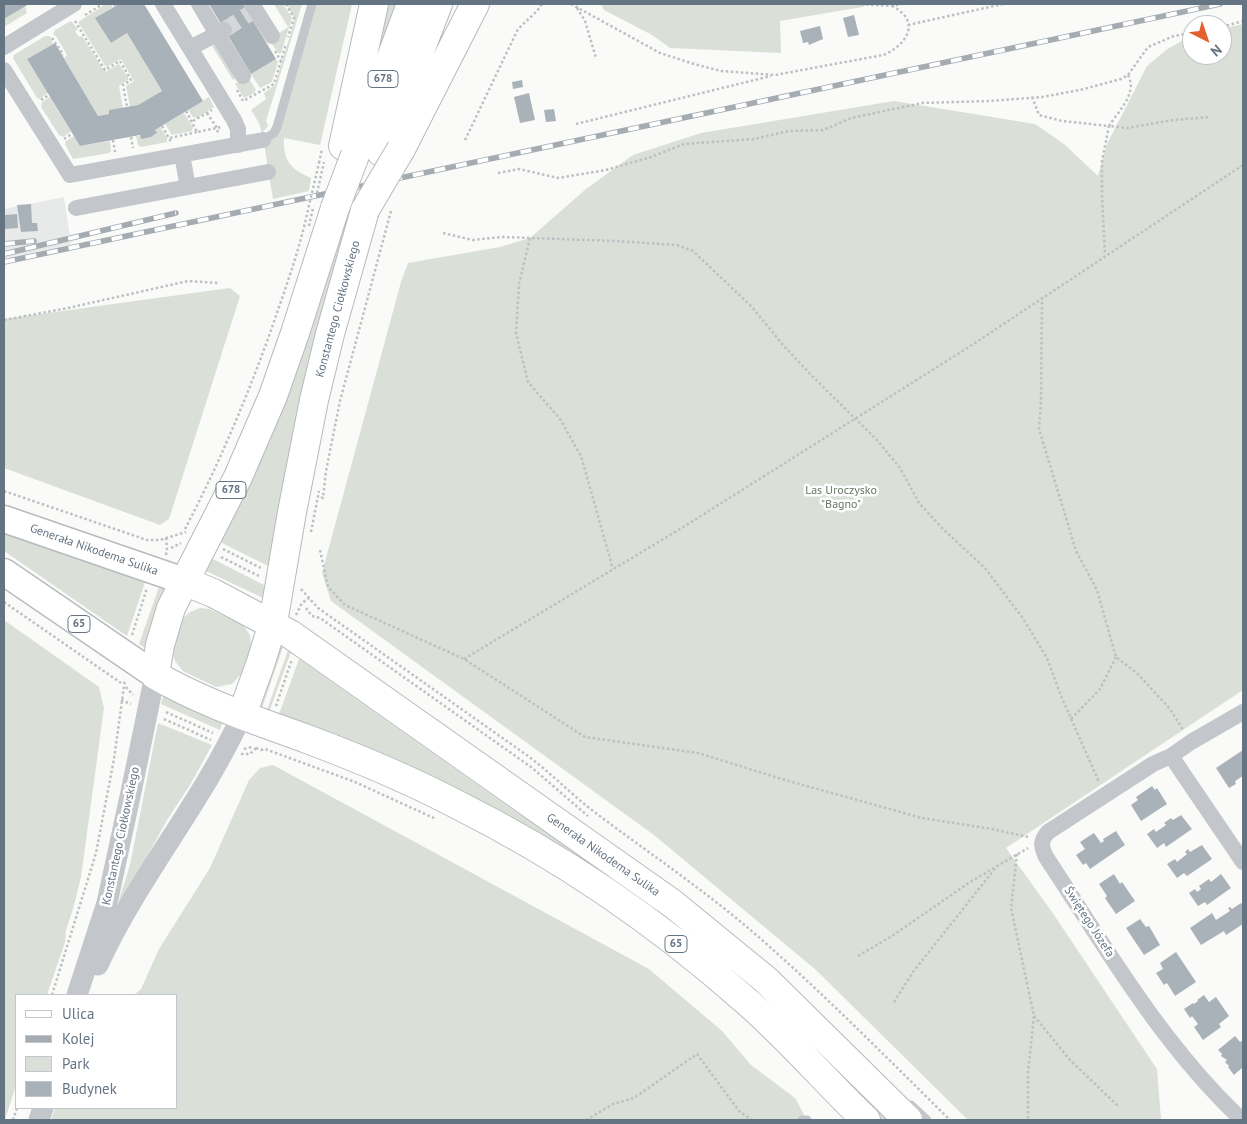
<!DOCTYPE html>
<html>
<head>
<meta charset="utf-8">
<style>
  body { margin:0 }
  #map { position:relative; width:1247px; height:1124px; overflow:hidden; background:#fafaf8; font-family:"PT Sans",sans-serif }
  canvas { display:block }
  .frame { position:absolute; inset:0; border:5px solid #657483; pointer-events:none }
  .legend { position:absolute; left:15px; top:994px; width:162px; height:115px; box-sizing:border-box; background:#fff; border:1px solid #c1c7cd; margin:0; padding:6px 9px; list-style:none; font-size:15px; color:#657483 }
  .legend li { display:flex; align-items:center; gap:10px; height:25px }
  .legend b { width:25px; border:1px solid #c1c7cd }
  .north { position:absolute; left:1182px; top:15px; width:50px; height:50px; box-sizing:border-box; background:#fff; border:1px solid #c1c7cd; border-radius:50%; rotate:139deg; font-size:14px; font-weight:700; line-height:20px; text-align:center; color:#657483 }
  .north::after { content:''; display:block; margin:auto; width:18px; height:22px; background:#e3602f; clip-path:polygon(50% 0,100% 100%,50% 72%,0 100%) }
</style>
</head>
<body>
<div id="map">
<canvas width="1247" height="1124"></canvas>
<div class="frame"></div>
<ul class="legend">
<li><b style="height:6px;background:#fff"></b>Ulica</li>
<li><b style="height:6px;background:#a4abb1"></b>Kolej</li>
<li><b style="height:14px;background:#dadfd7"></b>Park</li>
<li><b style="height:14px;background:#aab2b9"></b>Budynek</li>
</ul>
<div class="north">N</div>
</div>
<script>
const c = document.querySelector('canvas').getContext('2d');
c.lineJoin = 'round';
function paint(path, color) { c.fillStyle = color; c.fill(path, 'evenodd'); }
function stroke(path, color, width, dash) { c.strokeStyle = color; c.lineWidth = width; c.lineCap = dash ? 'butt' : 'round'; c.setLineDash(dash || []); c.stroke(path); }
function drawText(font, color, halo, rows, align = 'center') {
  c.font = font + ' "PT Sans",sans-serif'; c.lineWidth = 5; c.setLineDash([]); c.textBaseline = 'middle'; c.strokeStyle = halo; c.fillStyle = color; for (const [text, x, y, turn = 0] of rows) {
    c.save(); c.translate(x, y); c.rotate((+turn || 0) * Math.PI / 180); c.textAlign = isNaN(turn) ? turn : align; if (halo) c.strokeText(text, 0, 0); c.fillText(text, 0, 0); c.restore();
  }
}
paint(new Path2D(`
  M64 197 71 244 4 259V209Z`), '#e8e9e9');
paint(new Path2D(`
  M106 4H110L113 7 96 18 111 43 127 33 162 91 138 105 130 107 126 86 134 81 121 59 106 67 78 22Z
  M274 4H283L292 18 281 53 279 54 270 41 280 35 279 33 288 27Z
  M287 4H302L266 121 268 126 262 133 259 123 251 110 266 99 264 93 275 85 295 19Z
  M316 4H352L320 145 284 138C283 160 290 169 311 178L309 191 273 199 264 144 272 139Z
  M381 4H401L371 85Z
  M601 4H870L862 7 780 21 781 53 670 48 652 35 604 10Z
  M25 6 27 13 4 27V19Z
  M71 21 78 29 75 31 79 37 82 36 105 72 119 64 129 79 119 86 123 108 109 114 98 116 64 58 67 55 56 36 53 35 55 30Z
  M1243 24V690L1006 848 1052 912 1157 1069 1161 1120H968L816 970 654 835 331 601 322 573 401 282 408 263 500 247 530 238 586 189 633 155 701 133 894 101 1035 124 1064 144 1098 176 1107 144 1147 66 1166 50 1192 35V55H1222V29Z
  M45 36H50L53 44 27 59 48 93 40 99 37 98 13 58 14 55Z
  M215 44 237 77 233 80 212 46Z
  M276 59 278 62 272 82 260 88 251 74Z
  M246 77H248L256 90 254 93 244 98 235 84Z
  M50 97 71 132 63 137 59 135 41 107 42 102Z
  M209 97 214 107 197 118 193 117 188 110Z
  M184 113 193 127 192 131 172 135 165 124Z
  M160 127 167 138V142L141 147 138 145 136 136 151 137 156 134 155 130Z
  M74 136 80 146 110 141 111 151 109 153 73 159 65 144 66 141Z
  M343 223H349L270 567 220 542 265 449 303 355Z
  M230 288 240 296 169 519 160 525 4 468V319Z
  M4 528 147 576 127 636 4 551Z
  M211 558 266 586 263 598 204 570Z
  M161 581 168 584 158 608 145 648 139 644Z
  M200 608 209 609 243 625 250 635 251 648 243 672 232 684 216 687 183 671 175 661 172 651 182 619 190 612Z
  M4 620 99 687 104 708 81 877 73 909 66 930 65 942 47 995H16V1085L5 1120Z
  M281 646 283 647 261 711 257 710 278 648Z
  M288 650 291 652 268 715 266 713Z
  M299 659 516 812 571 843 725 958 896 1120H882L786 1025 718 964 278 717Z
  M164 692 224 718 220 730 161 704Z
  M158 723 212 745 190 785 167 820 113 919 130 865Z
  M273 765 649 969 722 1031 751 1065 795 1098 807 1120H51L55 1108H176V995H134L141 989 159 949 210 868 249 780 260 768Z`), '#dadfd7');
paint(new Path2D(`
  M4 4H29L4 19Z
  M119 4H144L203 101 155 130 157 133 151 137 141 139 140 135 80 146 27 59 55 43 98 116 109 114V110L138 105 162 91 127 33 111 43 95 18Z
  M209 4H243L276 59 251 74Z
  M854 15 859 35 848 37 843 18Z
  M820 26 823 39 809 45 808 42 803 43 800 31Z
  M522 80 523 87 513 89 512 82Z
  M529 93 535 120 520 123 514 97Z
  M554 109 556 121 546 122 544 110Z
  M31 204 32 223H37L38 231 21 232 17 205Z
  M17 214 18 228 4 229V215Z
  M1243 750V776L1235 781 1236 784 1229 788 1216 768Z
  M1152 786 1155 790 1157 788 1167 804 1141 821 1131 805 1138 800 1136 797Z
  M1181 815 1192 829 1166 847 1164 843 1157 848 1147 834 1154 829 1156 832 1166 825 1164 823 1171 818 1173 820Z
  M1116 831 1125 845 1090 869 1086 863 1083 865 1076 855 1085 849 1080 842 1094 833 1101 843 1104 841 1103 839Z
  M1202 845 1212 859 1187 876 1184 873 1177 878 1167 864 1175 859 1177 862 1187 854 1185 852 1188 849 1190 852Z
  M1114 874 1120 884 1122 882 1135 901 1116 914 1105 898 1107 896 1099 884Z
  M1221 874 1231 888 1207 905 1205 902 1198 906 1189 893 1195 889 1197 892 1201 889 1199 886 1209 879 1211 882Z
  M1241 903 1243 906V924L1226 935 1224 931 1201 945 1190 928 1212 913 1216 920 1230 911 1228 908 1230 907 1232 909Z
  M1140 919 1146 927 1149 926 1160 945 1144 955 1126 928Z
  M1176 952 1196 982 1175 996 1167 983 1164 985 1156 973 1163 969 1160 963Z
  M1204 995 1209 1002 1216 997 1229 1016 1219 1024 1221 1027 1203 1040 1194 1027 1198 1024 1192 1016 1190 1018 1184 1009 1193 1003 1194 1004 1198 1001 1197 1000Z
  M1235 1036 1240 1042 1243 1040V1067L1234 1075 1228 1067 1229 1066 1225 1062 1227 1060 1221 1056 1222 1054 1218 1050Z`), '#aab2b9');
stroke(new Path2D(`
  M224 30 249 14`), '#d5d8db', 16, [16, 8]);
const primary = new Path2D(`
  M4 519 184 581
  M4 572 155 675`);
const trunk = new Path2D(`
  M343 146 374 4
  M401 149 475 4
  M381 152 438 4
  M355 155 411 4
  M335 208 295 333 273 396 238 477 171 608 160 645 155 675C203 703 255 720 307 739 358 758 408 779 456 804 560 856 658 923 745 1000 788 1037 825 1081 866 1120
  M184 581 213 593 290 634 673 904 766 980 908 1120
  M242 715 261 662 273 623 292 512 314 400 330 334 365 210`);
stroke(primary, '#b7bbc0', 29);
stroke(trunk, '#b7babe', 30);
stroke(new Path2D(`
  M114 4 115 6
  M286 4 294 18 288 37
  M571 4 660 53 694 64 721 71 775 75 883 55C897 50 917 33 905 16 902 12 897 9 893 6
  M856 4 893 6 902 4
  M577 8 585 21 596 58
  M85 15 103 4
  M75 21 105 70 120 61 131 80 123 85 127 107
  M908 25 1003 4
  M1222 27 1243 21
  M52 38 63 54 62 55
  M275 51 281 61
  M1128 75C1138 94 1118 111 1109 126L1127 128 1173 120 1210 117
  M237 90 243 101 274 84 286 44
  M1032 97 1039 115 1062 121 1109 126 1102 161V196L1105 255
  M41 100 49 95
  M186 111 197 132 222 127
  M207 113 217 128 218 134
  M193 121 212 110
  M576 124 771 76
  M162 126 171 142
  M131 137 133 148
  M170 138 197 132
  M64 139 72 134
  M113 140 115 152
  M465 140 518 29 537 11 542 4
  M319 163 322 149
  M498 173 519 169 558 178 606 170 651 157 684 144 754 139 789 131 823 130 851 118 922 103 989 101 1042 97 1080 90 1121 79 1128 75 1148 47 1174 36 1192 33
  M443 233 473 240 503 237 615 241 677 245 693 251 752 307 783 345 812 376 876 439 900 468 919 503 944 530 985 568 1022 617 1047 658 1061 696 1099 782
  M530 238 519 284 516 333 528 382 560 419 581 456 613 569
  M1042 297 1041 400 1039 429 1076 551 1097 590 1116 657 1137 673 1170 709 1183 730
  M4 320 68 308 188 281 218 283
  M4 491 147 540H160L186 532
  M321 497 323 498 326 471 340 401 391 211
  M185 529C218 466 246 400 270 333 282 298 295 263 304 227
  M311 532 319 491
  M171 548 181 543
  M223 549 261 568
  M320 550 328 587 345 605 464 659 585 737 698 753 785 780 922 818 992 829 1028 837
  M166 555 167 548 166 538
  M221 557 261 577
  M301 589 318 608 528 756C552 774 573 796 597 814 653 856 710 894 762 940 827 997 888 1059 950 1120
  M4 602 121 683
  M306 608 312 616 320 618 531 767 588 816
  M296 615 302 603 309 598
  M132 635 147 588
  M464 659 685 526 972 345 1243 165
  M126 687 133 695
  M121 700 131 704
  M276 706 292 659
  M166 712 213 733
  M164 719 211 740
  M1071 719 1100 689 1116 657
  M256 748 261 750 265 749 355 782 436 819
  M244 749 252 747
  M241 754H250L256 748
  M1017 854 1011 908 1034 1016 1028 1072V1118L1029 1120
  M858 956 892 936 970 882 1028 848
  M52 995 96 853 114 759 125 679
  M894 1002 913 972 997 866
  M1034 1016 1070 1060 1118 1106
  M13 1120 17 1108
  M586 1120 613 1104 634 1098 697 1054 739 1111 752 1120`), '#bdc0c3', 2.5, [2.5, 2.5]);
stroke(new Path2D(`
  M263 140 274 133 277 127 312 4
  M911 1105 927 1120
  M802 1120H807`), '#c3c7cc', 9);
stroke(new Path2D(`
  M163 4 234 120 238 129V145
  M252 4 272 36
  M224 30 217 34 243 76
  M4 47 74 4
  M190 48 217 34 199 4
  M4 70 70 175 263 140
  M188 187 268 172
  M76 208 188 187 182 155
  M1171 756 1243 862
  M1242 1120C1162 1045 1106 948 1046 857 1041 846 1040 841 1048 832L1153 764 1171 756 1191 742 1243 712`), '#c3c7cc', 16);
stroke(new Path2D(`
  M98 965C138 877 202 803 242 715
  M77 995 107 903 131 792 155 675
  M39 1120 43 1108`), '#c3c7cc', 21);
stroke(primary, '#fff', 26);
stroke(trunk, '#fff', 28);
const rail = new Path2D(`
  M4 244 34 241
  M4 254 176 213
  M4 262 1220 4`);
stroke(rail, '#a4abb1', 5.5);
stroke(rail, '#fff', 4, [11]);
const trunkBridge = new Path2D(`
  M335 208 355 155
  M365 210 401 149`);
stroke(trunkBridge, '#b7babe', 30, []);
stroke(new Path2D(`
  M317 193 324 162
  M309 226 313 208
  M304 227 319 163`), '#bdc0c3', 2.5, [2.5, 2.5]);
stroke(trunkBridge, '#fff', 28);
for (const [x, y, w] of [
  [383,79,30],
  [231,490,30],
  [79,624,22],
  [676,944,22]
]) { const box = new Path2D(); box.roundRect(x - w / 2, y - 8.5, w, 17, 4); c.fillStyle = '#fff'; c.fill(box); stroke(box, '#657483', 1); }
drawText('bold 11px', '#657483', null, [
  ["678",383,79],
  ["678",231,490],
  ["65",79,624],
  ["65",676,944]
]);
drawText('12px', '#657483', '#fff', [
  ["Konstantego Ciołkowskiego",338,309,-75],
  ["Generała Nikodema Sulika",94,550,19],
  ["Konstantego Ciołkowskiego",121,836,-78],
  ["Generała Nikodema Sulika",603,855,35],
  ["Świętego Józefa",1089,922,57]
]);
drawText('12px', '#677a64', '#fff', [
  ["Las Uroczysko",841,491],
  ["\"Bagno\"",841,505]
]);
</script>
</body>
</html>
